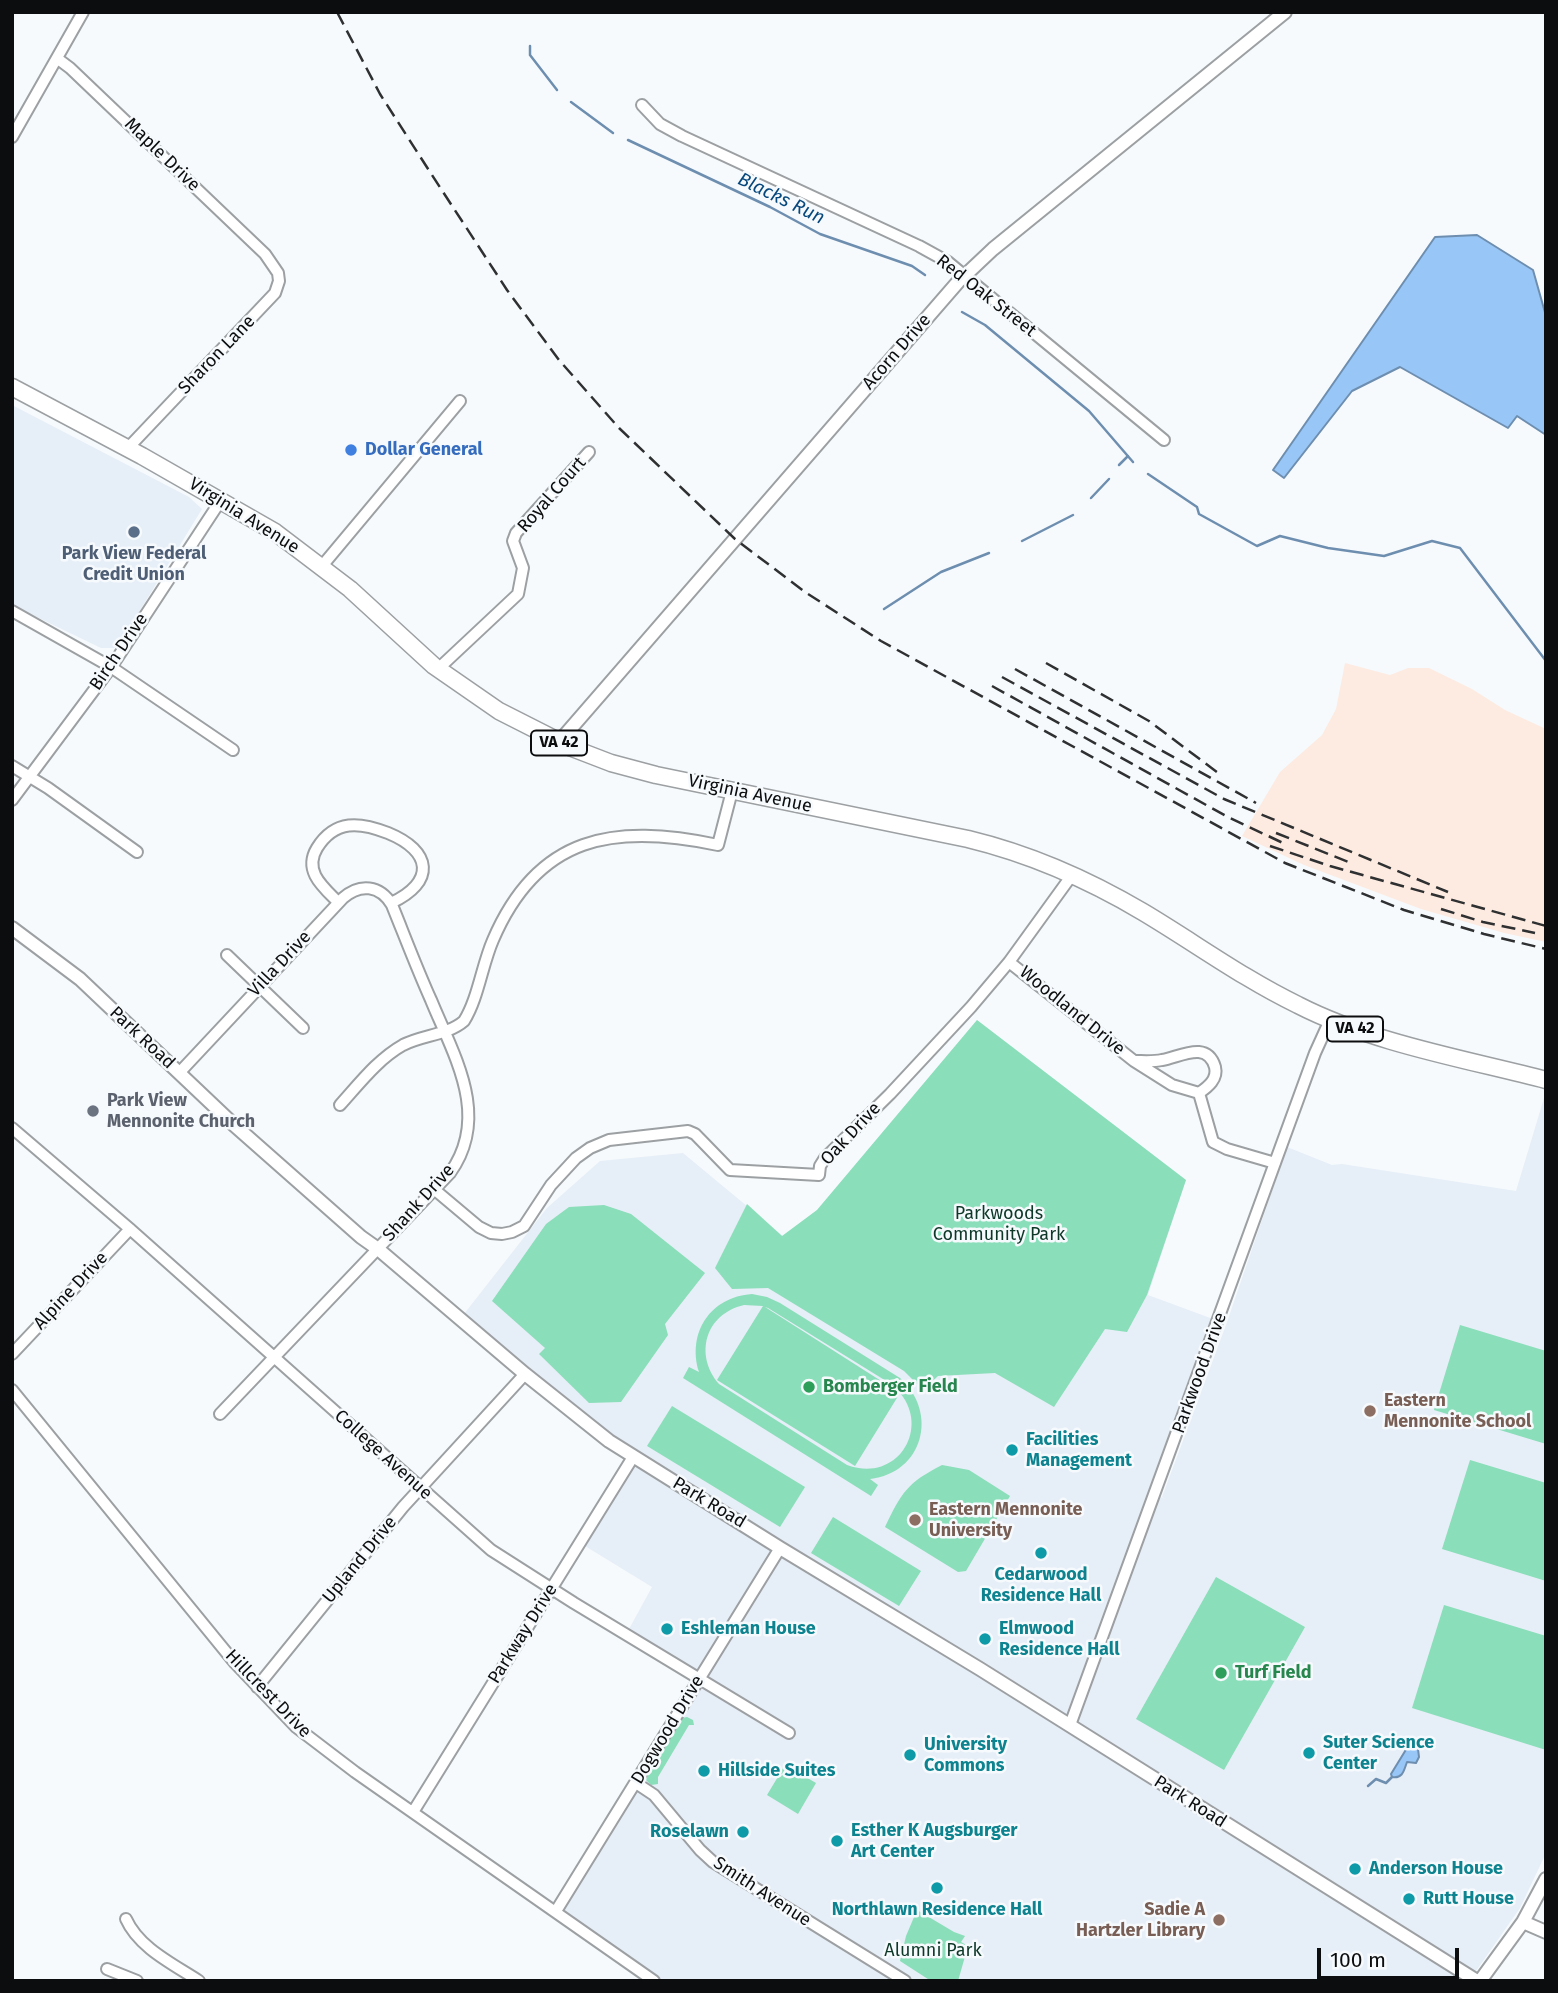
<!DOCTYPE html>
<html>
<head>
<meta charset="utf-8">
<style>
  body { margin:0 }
  #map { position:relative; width:1558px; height:1993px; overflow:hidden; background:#f6fafd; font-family:"Fira Sans",sans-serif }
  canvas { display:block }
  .frame { position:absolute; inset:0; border:14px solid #0c0d0e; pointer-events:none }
  .scale { position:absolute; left:1317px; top:1948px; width:142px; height:32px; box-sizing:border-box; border:4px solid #0c0d0e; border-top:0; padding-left:9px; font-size:21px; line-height:24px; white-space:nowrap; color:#0c0d0e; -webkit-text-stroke:5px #f6fafd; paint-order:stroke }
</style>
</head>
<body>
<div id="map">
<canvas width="1558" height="1993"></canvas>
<div class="frame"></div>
<div class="scale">100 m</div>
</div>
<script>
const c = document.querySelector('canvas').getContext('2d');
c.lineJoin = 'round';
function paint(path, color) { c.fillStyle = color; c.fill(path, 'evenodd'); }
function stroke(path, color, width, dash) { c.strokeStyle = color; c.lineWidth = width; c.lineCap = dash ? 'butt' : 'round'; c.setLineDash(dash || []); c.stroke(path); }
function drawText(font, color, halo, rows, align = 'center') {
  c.font = font + ' "Fira Sans",sans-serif'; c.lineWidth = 5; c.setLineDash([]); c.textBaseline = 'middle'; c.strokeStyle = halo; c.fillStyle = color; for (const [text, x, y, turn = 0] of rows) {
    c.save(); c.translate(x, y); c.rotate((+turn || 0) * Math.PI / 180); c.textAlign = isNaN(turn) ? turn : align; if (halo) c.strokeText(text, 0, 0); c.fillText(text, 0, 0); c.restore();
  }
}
paint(new Path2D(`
  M12 405 189 497 202 509 117 648H101L12 605Z
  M977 1020 1186 1180 1148 1295 1213 1319 1149 1493 1166 1499 1162 1497 1226 1325 1287 1147 1332 1165 1342 1164 1516 1191 1544 1098H1546V1853L1520 1908 1469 1981H662L563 1910 707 1677 629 1629 652 1587 585 1546 641 1454 599 1427 464 1314 547 1208 600 1161 683 1153 783 1236 817 1210Z`), '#e6eef7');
paint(new Path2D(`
  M1345 663 1390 675 1408 668H1429L1472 689 1505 710 1546 729V942L1504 933 1421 909 1304 865 1242 836 1280 772 1322 735 1336 709Z`), '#fdebe1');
paint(new Path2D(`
  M977 1020 1186 1180 1147 1295 1127 1332 1105 1329 1054 1407 995 1373 938 1376 923 1390 904 1371 768 1288 732 1289 715 1268 747 1204 782 1236 817 1210Z
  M604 1205 631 1214 705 1273 665 1324 668 1335 621 1402 589 1403 539 1354 545 1348 492 1301 546 1224 569 1207Z
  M752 1294 767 1297 780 1303 900 1378C939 1413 923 1473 870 1479L878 1485 871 1496 683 1378 689 1367 699 1372C687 1333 710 1297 752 1294ZM744 1305 763 1306 717 1380 855 1466 900 1393 765 1307 768 1308 891 1384C936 1420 901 1485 847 1465L719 1384C694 1355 705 1314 744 1305Z
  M1460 1325 1546 1351V1444L1434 1410Z
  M672 1406 805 1487 780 1527 647 1446Z
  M1470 1460 1546 1483V1581L1442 1549Z
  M942 1465 969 1470 1010 1496 966 1571 958 1572 885 1527C902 1492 907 1483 942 1465Z
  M833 1517 921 1571 899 1606 811 1553Z
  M1216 1577 1305 1627 1224 1770 1136 1719Z
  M1444 1605 1546 1636V1750L1412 1708Z
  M687 1717 693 1720 694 1725H689L658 1777V1784L651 1785 646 1780 647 1776 682 1718Z
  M785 1765 816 1783 798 1814 767 1795Z
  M917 1910 954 1932 965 1936 961 1942 968 1946 958 1981H931L900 1961 906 1936Z`), '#8adeb9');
const water = new Path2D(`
  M1477 235 1533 270 1546 316V435L1517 416 1508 428 1400 367 1352 391 1284 478 1273 470 1435 237Z
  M1412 1746 1418 1749 1419 1757 1416 1763 1407 1762C1404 1770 1403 1779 1392 1777L1391 1774 1407 1748Z`);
paint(water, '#98c6f6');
stroke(water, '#6e8eb0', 2);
stroke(new Path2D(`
  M530 46V55L557 90
  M571 102 613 133
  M628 140 770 207 820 234 912 266 925 275
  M962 312 985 325 1089 411 1133 462
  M1119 465 1128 456
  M1148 474 1197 507 1199 514 1257 546 1280 536 1328 548 1384 556 1432 541 1460 548 1546 661
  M1091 498 1109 479
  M1022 541 1073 515
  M884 609 941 572 989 553
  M1368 1786 1376 1779 1386 1783 1392 1777`), '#6e8eb0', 2.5);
const minor = new Path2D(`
  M58 59 70 68 265 254 278 273 279 281 275 293 128 448
  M642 105 660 124 682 136 919 246 948 262 1164 440
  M12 137 83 12
  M322 566 460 401
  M12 611 111 667 233 750
  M438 669 518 594 523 568 513 541 516 533 589 452
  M12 766 48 788 137 852
  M12 800 112 666 221 500
  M338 902C323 887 303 871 317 848 335 819 360 822 388 833 432 851 436 882 391 903
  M227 955 303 1028
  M1009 962 1134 1061C1143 1061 1153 1062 1162 1060 1180 1057 1207 1040 1215 1067 1218 1079 1208 1087 1199 1093L1172 1085 1134 1061
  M179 1073 343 898C360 883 380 885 392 905 405 937 417 969 431 1000 454 1056 491 1116 450 1173L220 1414
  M1199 1093 1213 1142 1227 1149 1275 1163
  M340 1105C359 1084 378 1059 403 1045 422 1035 448 1035 464 1021 478 999 482 965 493 940 538 835 614 823 718 845L732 791
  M12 1128 130 1229 491 1550 574 1603 789 1733
  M435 1190 479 1227 491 1233 502 1234 512 1232 524 1226 551 1185 576 1158 590 1148 609 1140 688 1131 695 1134 730 1170 819 1175 820 1166 825 1158 890 1094 971 1007 1009 962 1072 875
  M12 1354 130 1229
  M12 1390 235 1663 296 1727 355 1772 654 1981
  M257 1687 403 1507 525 1374
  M1070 1725 1315 1053 1330 1020
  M636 1783 654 1795 700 1850 713 1862 905 1981
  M413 1812 633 1457
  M556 1911 780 1548
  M126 1919C139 1948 173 1964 199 1981
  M107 1969 137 1981`);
const tertiary = new Path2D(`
  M559 742 958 282 993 249 1285 12
  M12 928 80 979 233 1124 361 1237 378 1249 525 1374 609 1441 780 1548 980 1669 1477 1981
  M1523 1922 1546 1932
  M1480 1981 1523 1922 1546 1879`);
const primary = new Path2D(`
  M12 387 142 456 275 532 350 589 434 666 499 711 572 748 611 763 656 775 968 839C1030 854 1089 880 1143 912 1195 943 1244 979 1298 1005 1372 1043 1465 1059 1546 1080`);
stroke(minor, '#9da0a3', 14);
stroke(tertiary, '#9da0a3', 16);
stroke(primary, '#9da0a3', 19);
stroke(minor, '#fff', 10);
stroke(tertiary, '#fff', 12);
stroke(primary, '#fff', 16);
stroke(new Path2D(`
  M337 12 380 94 430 172 507 290 559 360 619 428 735 539 805 592 881 641 1285 863 1404 910 1484 934 1546 949
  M1046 663 1149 721 1217 772
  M1015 669 1256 803
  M1002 677 1224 799 1448 892
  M992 686 1226 816 1283 843
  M1276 833 1351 863
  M1270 846 1330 866 1546 926
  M1441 909 1483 922 1535 933`), '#2f3031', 2.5, [14, 7]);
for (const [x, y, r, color] of [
  [351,450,7,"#3f7fe0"],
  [134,532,7,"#5c6f8a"],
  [93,1111,7,"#6b7280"],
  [809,1387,7,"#2e9e5b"],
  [1370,1411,7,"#8d6e63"],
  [1012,1450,7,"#0f9aa8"],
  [915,1520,7,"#8d6e63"],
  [1041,1553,7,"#0f9aa8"],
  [667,1629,7,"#0f9aa8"],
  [985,1639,7,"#0f9aa8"],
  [1221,1673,7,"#2e9e5b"],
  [1309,1753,7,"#0f9aa8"],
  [910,1755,7,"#0f9aa8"],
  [704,1771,7,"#0f9aa8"],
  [743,1832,7,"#0f9aa8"],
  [837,1841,7,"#0f9aa8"],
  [1355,1869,7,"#0f9aa8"],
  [937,1888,7,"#0f9aa8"],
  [1409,1899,7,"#0f9aa8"],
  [1219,1920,7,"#8d6e63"]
]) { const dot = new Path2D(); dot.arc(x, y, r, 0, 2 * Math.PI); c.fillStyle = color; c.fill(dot); stroke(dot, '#f6fafd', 2.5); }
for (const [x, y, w] of [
  [559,743,56],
  [1355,1029,56]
]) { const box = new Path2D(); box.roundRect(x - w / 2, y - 12.5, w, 25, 5); c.fillStyle = '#f6fafd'; c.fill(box); stroke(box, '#0c0d0e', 2); }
drawText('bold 16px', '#0c0d0e', null, [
  ["VA 42",559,743],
  ["VA 42",1355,1029]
]);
drawText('18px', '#0c0d0e', '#f6fafd', [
  ["Maple Drive",162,155,44],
  ["Red Oak Street",986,296,38],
  ["Acorn Drive",897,352,-49],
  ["Sharon Lane",217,355,-46],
  ["Royal Court",552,495,-49],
  ["Virginia Avenue",244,516,32],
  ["Birch Drive",119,652,-56],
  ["Virginia Avenue",750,794,12],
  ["Villa Drive",280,964,-47],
  ["Woodland Drive",1072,1011,39],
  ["Park Road",142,1038,43],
  ["Oak Drive",851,1134,-47],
  ["Shank Drive",419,1203,-48],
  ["Alpine Drive",71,1291,-47],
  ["Parkwood Drive",1200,1373,-70],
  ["College Avenue",383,1455,42],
  ["Park Road",709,1503,31],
  ["Upland Drive",360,1560,-51],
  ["Parkway Drive",523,1634,-58],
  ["Hillcrest Drive",268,1694,46],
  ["Dogwood Drive",668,1730,-59],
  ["Park Road",1190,1802,32],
  ["Smith Avenue",762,1892,33]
]);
drawText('bold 18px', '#366cbe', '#f6fafd', [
  ["Dollar General",365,450]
], 'left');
drawText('bold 18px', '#4e5e75', '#f6fafd', [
  ["Park View Federal",134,554],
  ["Credit Union",134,575]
]);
drawText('bold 18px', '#5b616d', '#f6fafd', [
  ["Park View",107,1101],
  ["Mennonite Church",107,1122]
], 'left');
drawText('18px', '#0d3727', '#f6fafd', [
  ["Parkwoods",999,1214],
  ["Community Park",999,1235],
  ["Alumni Park",933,1951]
]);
drawText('bold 18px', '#27864d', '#f6fafd', [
  ["Bomberger Field",823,1387],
  ["Turf Field",1235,1673]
], 'left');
drawText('bold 18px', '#785e54', '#f6fafd', [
  ["Eastern",1384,1401],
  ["Mennonite School",1384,1422],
  ["Eastern Mennonite",929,1510],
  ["University",929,1531],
  ["Sadie A",1205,1910,"right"],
  ["Hartzler Library",1205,1931,"right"]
], 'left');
drawText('bold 18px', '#0d838f', '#f6fafd', [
  ["Facilities",1026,1440],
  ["Management",1026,1461],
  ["Cedarwood",1041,1575,"center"],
  ["Residence Hall",1041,1596,"center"],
  ["Eshleman House",681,1629],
  ["Elmwood",999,1629],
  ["Residence Hall",999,1650],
  ["Suter Science",1323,1743],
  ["Center",1323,1764],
  ["University",924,1745],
  ["Commons",924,1766],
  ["Hillside Suites",718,1771],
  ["Esther K Augsburger",851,1831],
  ["Art Center",851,1852],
  ["Roselawn",729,1832,"right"],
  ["Anderson House",1369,1869],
  ["Rutt House",1423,1899],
  ["Northlawn Residence Hall",937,1910,"center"]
], 'left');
drawText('italic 19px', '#07487d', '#f6fafd', [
  ["Blacks Run",781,199,26]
]);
</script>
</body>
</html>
